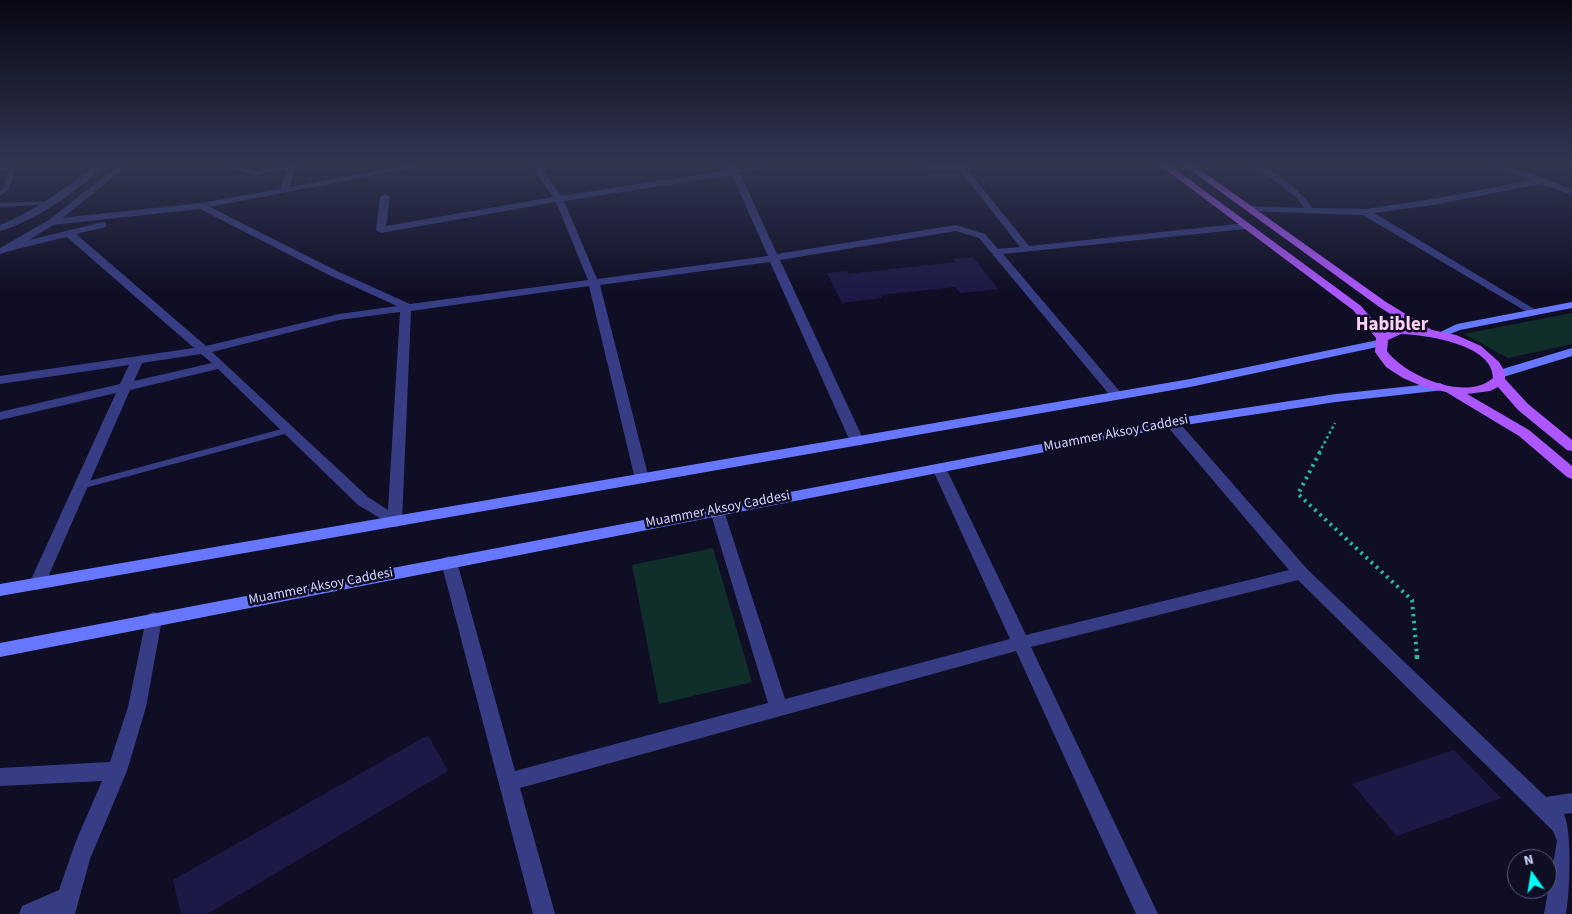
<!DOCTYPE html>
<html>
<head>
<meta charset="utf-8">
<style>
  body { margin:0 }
  #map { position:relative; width:1572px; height:914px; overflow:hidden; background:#0f0e25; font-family:"Source Sans 3",sans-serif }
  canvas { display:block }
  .north { position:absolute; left:1507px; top:849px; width:50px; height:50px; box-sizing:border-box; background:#0f0e25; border:1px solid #5d5c7c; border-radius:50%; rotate:347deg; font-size:14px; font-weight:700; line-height:20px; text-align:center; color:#d1d2ff }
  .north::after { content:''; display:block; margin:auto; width:18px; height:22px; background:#00fcf7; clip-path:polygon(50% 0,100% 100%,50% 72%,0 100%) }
</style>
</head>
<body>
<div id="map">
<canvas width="1572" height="914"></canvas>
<div class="north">N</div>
</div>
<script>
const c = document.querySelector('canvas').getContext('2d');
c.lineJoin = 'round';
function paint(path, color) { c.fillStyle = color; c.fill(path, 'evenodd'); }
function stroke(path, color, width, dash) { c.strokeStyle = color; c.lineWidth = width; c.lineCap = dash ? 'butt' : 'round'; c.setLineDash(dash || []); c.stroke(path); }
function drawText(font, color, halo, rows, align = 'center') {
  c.font = font + ' "Source Sans 3",sans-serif'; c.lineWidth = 5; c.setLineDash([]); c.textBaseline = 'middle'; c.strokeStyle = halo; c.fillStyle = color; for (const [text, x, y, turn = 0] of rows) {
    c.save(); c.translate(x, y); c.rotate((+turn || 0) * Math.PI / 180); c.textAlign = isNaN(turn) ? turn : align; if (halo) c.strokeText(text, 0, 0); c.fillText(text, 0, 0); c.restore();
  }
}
paint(new Path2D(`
  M1572 313V344L1508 358 1464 334Z
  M713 548 752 682 659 704 632 565Z`), '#102f2a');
paint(new Path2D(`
  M973 257 998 289 960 293 955 287 880 295 882 298 842 303 827 273 847 271 848 274 956 262 954 259Z
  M428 735 448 771 207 914H181L173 880Z
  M1454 750 1501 798 1397 836 1352 784Z`), '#1d1946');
stroke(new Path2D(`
  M1319 453 1335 423`), '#2bbaa0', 2.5, [2.5, 3]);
stroke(new Path2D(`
  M1320 452 1298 494 1412 600 1417 656`), '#2bbaa0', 4, [2.5, 4.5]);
stroke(new Path2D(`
  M1417 655V661`), '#2bbaa0', 4.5, [4, 5.5]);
paint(new Path2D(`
  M13 166 16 168 9 189 0 196V191L3 188 10 170 0 171V167Z
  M223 166H234L256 171 285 166 294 167 256 175Z
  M51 201 53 202V204L0 207V203Z
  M289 427 293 430 292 432 81 489 76 486 81 483Z`), '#373d85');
paint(new Path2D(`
  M287 166H295L290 187 402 166H422L210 207 337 271 410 304 588 280 556 202 381 233 376 230 380 197 385 194 390 197 386 226 553 197 531 166H540L561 196 729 170 728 166H736L737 169 775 166 740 173 777 254 956 225 985 234 998 249 1020 247 959 169H925L921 166H979L967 169 1029 246 1246 223 1251 226 1246 229 1003 254 1121 393 1123 396 1121 399H1113L979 238 956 231 780 260 864 441 862 444H852L850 441 770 262 600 285 649 479 647 482H637L635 479 589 286 411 311 402 522 400 526 395 527 358 505 218 369 130 390 45 584 43 588 37 590 31 588 29 584 116 393 0 420V412L120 384 129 365 0 384V376L194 348 67 237 9 251 4 248 5 246 103 222 106 223V227L76 234 206 346 339 314 397 306 329 275 200 209 52 225 47 222 52 219 201 203 280 189ZM732 175 768 256 597 279 564 201ZM400 312 388 510 368 497 212 352 339 320ZM201 354 212 363 134 381 142 363Z
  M1254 166C1274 166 1301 192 1313 208L1365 209 1433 199 1531 180 1494 166C1520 166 1547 180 1572 189V195L1541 184 1433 205 1374 213 1536 310 1538 312 1536 314 1532 315 1363 215 1247 211V207L1250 206 1304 208 1296 197Z
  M1172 419 1177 420 1307 569 1546 797 1572 793V813L1564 814C1572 831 1570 891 1566 914H1544L1557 841 1553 831 1298 580 1031 647 1158 914H1136L1016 651 520 788 555 914H533L441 562 443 558 449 556 455 558 457 562 515 771 768 703 710 511 712 507 717 506 722 507 724 511 785 699 1010 639 932 468 934 465H944L946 468 1026 635 1289 570 1167 426 1165 423Z
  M154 612 160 614 162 619 146 707 127 771 90 859 75 914H19L22 906 59 890 76 841 102 781 0 786V768L110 762 128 707 146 619 148 614Z`), '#373d85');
paint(new Path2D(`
  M93 166H103C79 191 33 222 0 231V225C35 211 64 189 93 166Z
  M117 166H127L55 224 13 250 0 254V248L49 220Z`), '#373d85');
paint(new Path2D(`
  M1572 302V308L1460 330 1440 338 1434 335 1457 324Z
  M1378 340 1384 344 1382 346 1190 387 0 596V584L1190 379Z
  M1572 348V356L1500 378 1494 374 1496 371Z
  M1440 383 1446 387 1444 390 1336 402 1172 427 0 657V643L1172 419 1336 394Z`), '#6877ff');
paint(new Path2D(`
  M1161 166H1171L1361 306 1384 333 1400 328H1412L1378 306 1185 166H1195L1386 302 1432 330 1456 335 1481 346 1499 362 1505 372V379L1528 404 1572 440V451L1567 450 1518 410 1498 387 1490 391 1467 394 1529 430 1572 466V479L1567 477 1519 436 1446 392 1424 387 1403 378 1386 367 1375 352 1376 338 1353 310ZM1401 334C1426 335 1493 344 1493 378 1467 402 1405 376 1387 351L1388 340Z`), '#ad58ff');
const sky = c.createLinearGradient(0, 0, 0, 294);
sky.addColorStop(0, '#080814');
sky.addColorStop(0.56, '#313651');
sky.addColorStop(1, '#31365100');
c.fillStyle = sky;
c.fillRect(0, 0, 1572, 294);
drawText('14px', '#d1d2ff', '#0f0e25', [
  ["Muammer Aksoy Caddesi",1116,434,-11],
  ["Muammer Aksoy Caddesi",718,510,-11],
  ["Muammer Aksoy Caddesi",321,587,-11]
]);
drawText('bold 19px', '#ffd3f4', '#0f0e25', [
  ["Habibler",1392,326]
]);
</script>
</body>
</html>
